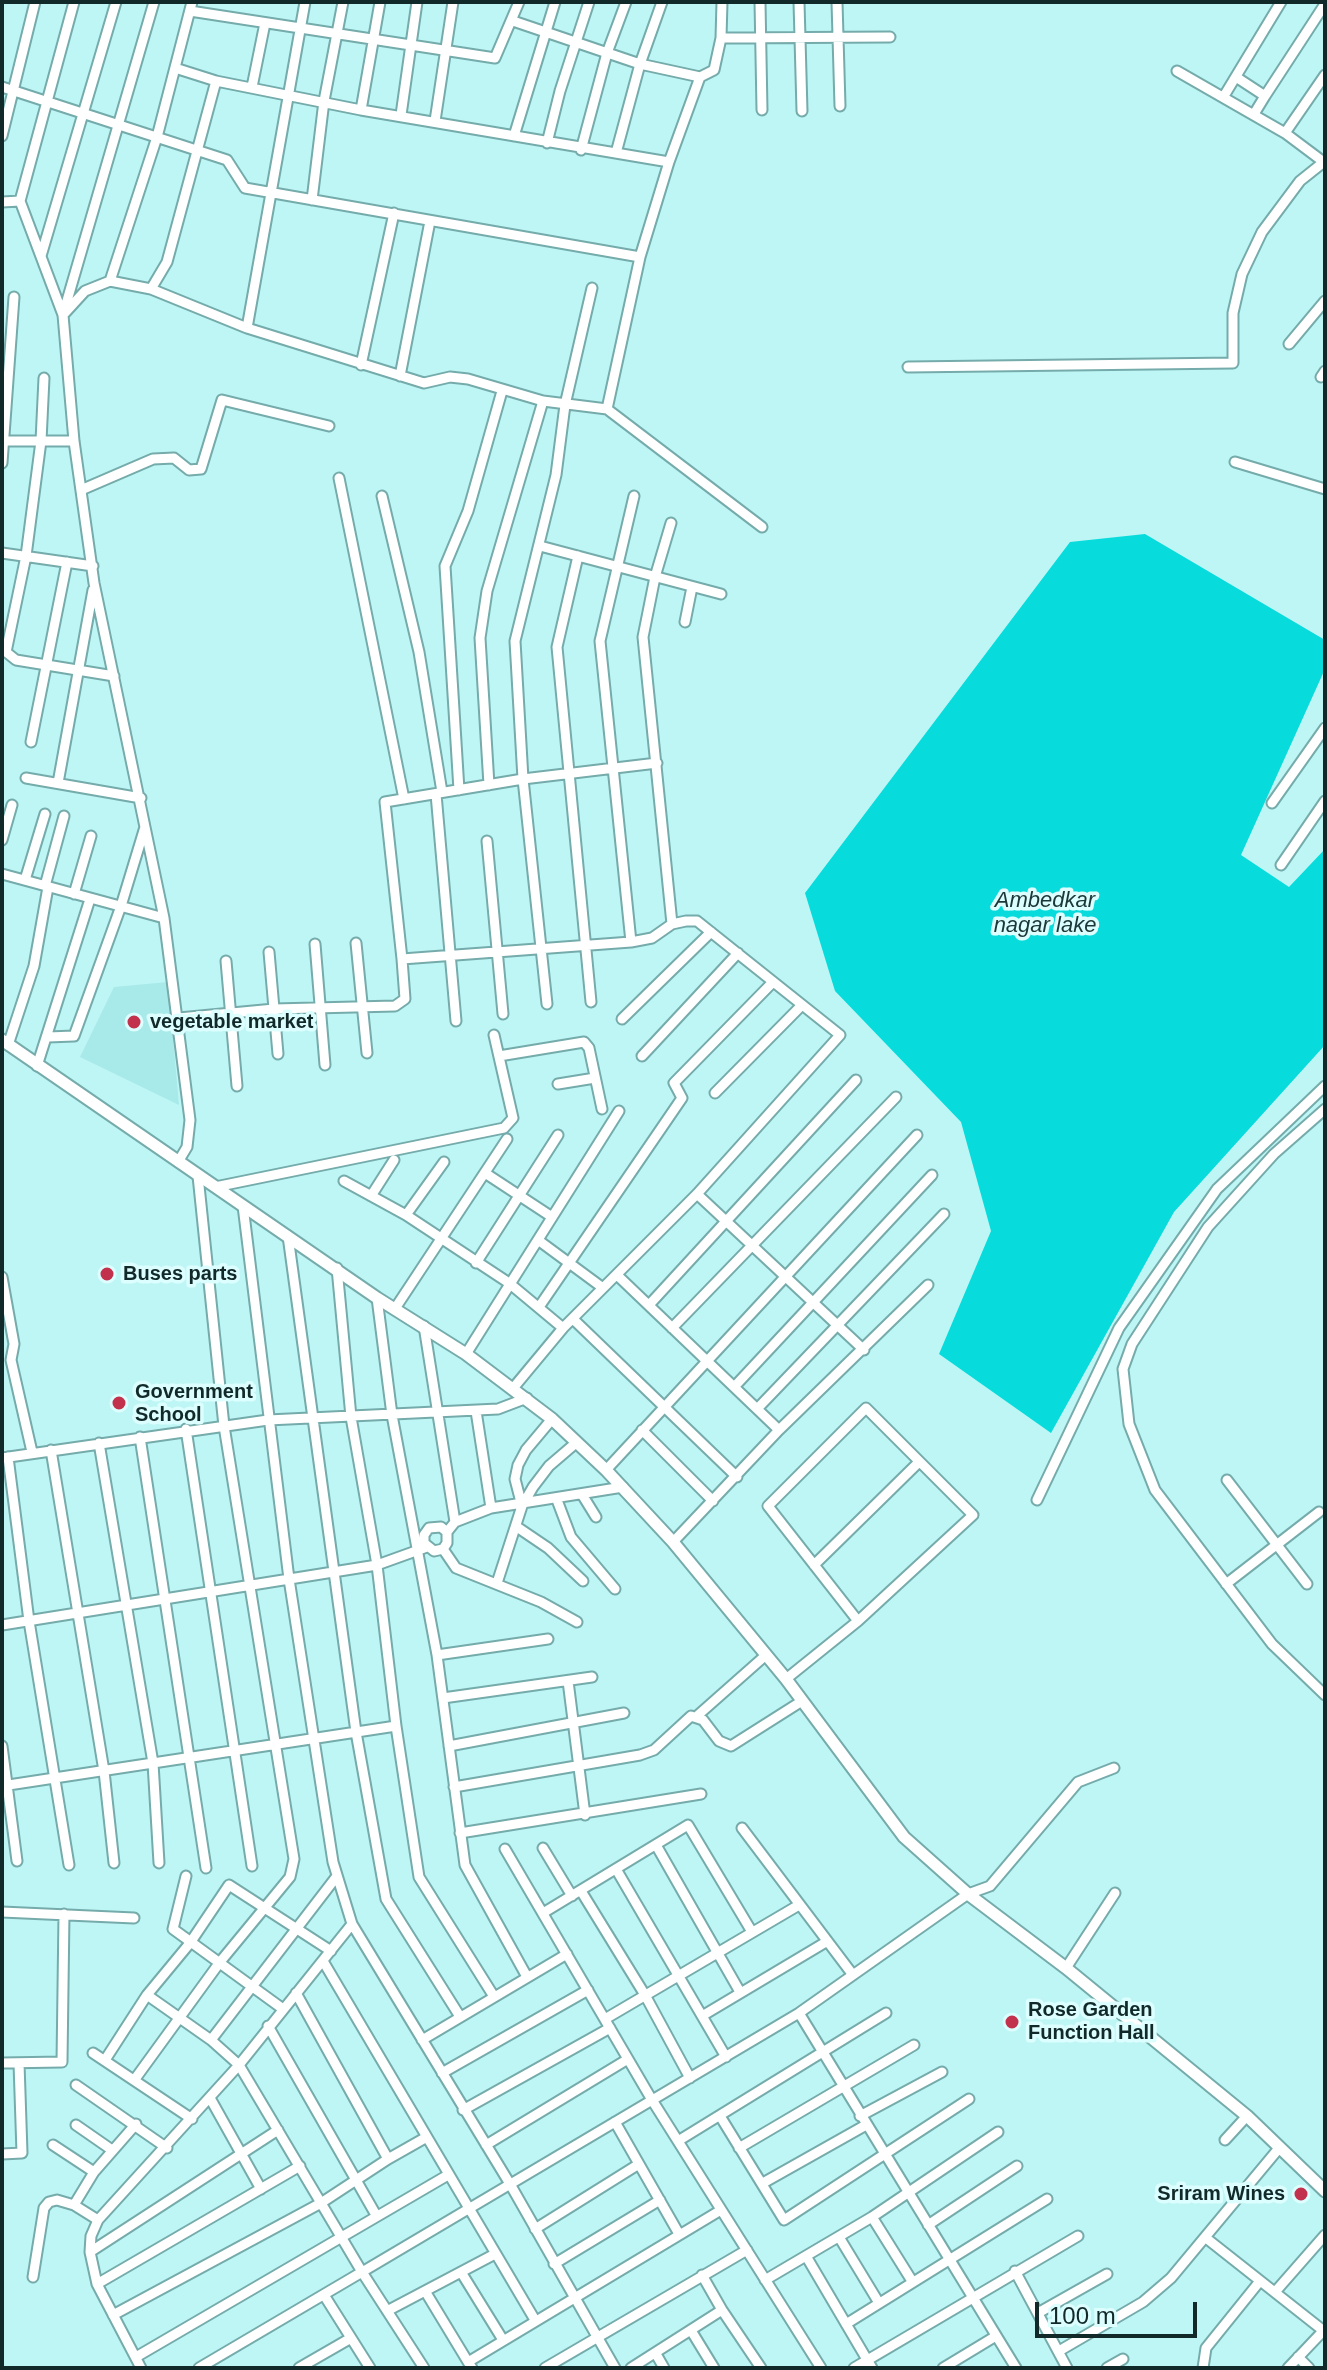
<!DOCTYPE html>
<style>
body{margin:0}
#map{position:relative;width:1327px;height:2370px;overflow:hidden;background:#bef6f5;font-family:Arial,sans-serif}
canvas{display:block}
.frame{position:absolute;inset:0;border:4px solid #122929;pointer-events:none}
.scale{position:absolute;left:1035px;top:2302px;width:162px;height:36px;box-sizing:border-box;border:4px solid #122929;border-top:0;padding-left:10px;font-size:24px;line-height:28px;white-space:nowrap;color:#122929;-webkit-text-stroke:6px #ddfefe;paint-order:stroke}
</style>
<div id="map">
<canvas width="1327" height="2370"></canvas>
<div class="frame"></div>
<div class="scale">100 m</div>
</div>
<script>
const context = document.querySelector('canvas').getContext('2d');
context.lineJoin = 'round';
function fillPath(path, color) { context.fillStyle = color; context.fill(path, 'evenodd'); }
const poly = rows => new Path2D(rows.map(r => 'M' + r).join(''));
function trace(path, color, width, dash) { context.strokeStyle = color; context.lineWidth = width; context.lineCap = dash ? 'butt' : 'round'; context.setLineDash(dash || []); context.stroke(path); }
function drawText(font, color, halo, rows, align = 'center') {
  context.font = font + ' Arial,sans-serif'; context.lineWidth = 7; context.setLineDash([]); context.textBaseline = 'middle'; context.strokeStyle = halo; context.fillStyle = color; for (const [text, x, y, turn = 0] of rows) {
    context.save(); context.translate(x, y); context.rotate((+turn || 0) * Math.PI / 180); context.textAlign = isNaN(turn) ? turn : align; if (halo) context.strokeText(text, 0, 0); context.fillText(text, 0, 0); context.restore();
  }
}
const built = poly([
 [168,982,179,1105,80,1057,114,987]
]);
const water = poly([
 [1145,534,1325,640,1325,669,1241,855,1289,887,1325,849,1325,1045,1174,1212,1051,1433,939,1354,991,1231,961,1122,835,991,805,893,1070,542]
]);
const minor = poly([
 [74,2,20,201,63,315,74,441,94,583,164,918,190,1120,187,1147,178,1162],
 [760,2,762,110],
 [799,2,802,111],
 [837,2,840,106],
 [190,11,495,58,519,2],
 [513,21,640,64,700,77],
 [721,38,890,37],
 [175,68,216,81,361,110,669,162],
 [1177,71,1285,133,1325,163],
 [1236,77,1265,96,1254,114],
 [2,87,227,160,245,188,640,257],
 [252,87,265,23],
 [1224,96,1281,2],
 [1265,96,1325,4],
 [361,110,380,2],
 [401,115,417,2],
 [435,121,453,2],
 [1285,133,1325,75],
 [2,136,35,2],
 [514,136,555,2],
 [547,143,560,91,589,2],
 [581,150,607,53,626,2],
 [616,153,640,64,662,2],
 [312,200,324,101,343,2],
 [2,202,20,201],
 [41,256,116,2],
 [110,281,157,137,192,2],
 [151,289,167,262,216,81],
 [64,311,154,2],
 [63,315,85,291,110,281,151,289,247,328,424,383,450,377,468,379,543,401,607,409,640,257,669,162,700,77,714,70,721,38,722,2],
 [247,328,305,2],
 [1289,344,1325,301],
 [361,365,394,213],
 [908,367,1233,363,1233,313,1242,274,1262,232,1300,181,1325,161],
 [400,376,430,221],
 [1321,377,1325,371],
 [44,378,41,441,26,556,6,652,16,660,114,676],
 [607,409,762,527],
 [2,441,74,441],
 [1235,462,1325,489],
 [2,463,14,297],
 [339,478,404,799],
 [81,490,153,459,174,458,189,470,201,469,222,400,329,426],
 [382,496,419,652,442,792],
 [671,523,655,577,643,637,672,924],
 [540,546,721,594],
 [2,553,93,566],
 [578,556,557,647,591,1002],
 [685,622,692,587],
 [31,742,67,562],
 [26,778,141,798],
 [58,783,93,590],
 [489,785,480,638,487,591,543,401],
 [459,790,445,566,468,511,502,391],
 [436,794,456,1021],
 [1272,803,1325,728],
 [2,840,12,805],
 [487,841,503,1014],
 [1281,865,1325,801],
 [2,874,164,918],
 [25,880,45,814],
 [45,886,64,816],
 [74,894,91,836],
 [631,942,600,641,634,496],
 [356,943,367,1053],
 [315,944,325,1065],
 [269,952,278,1054],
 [402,959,385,802,523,779,657,763],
 [226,961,237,1086],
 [547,1004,523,779,515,641,556,475,565,405,592,288],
 [179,1018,274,1009,395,1006,405,999,402,959,631,942,652,938,672,924,686,921,697,921,840,1035,697,1194,563,1328,514,1387],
 [622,1019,711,932],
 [48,1037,74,1036,121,906,145,827],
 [8,1045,34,966,48,887],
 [499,1056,584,1042,589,1048,602,1109],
 [642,1056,738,953],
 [37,1066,90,899],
 [558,1084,595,1078],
 [715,1093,801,1006],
 [1325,1109,1274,1154,1208,1227,1132,1344,1123,1369,1129,1424,1155,1490,1272,1644,1325,1695],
 [485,1173,552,1217],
 [344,1181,406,1215,509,1283,563,1328],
 [215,1187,504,1128,513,1118,494,1035],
 [697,1194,864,1350],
 [371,1196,394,1160],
 [243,1206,289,1579,333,1862,352,1924,510,2184,615,2368],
 [406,1215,444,1162],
 [288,1236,356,1732,386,1899,459,2015],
 [538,1240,603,1288],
 [476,1263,558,1135],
 [337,1268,351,1417,377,1565,396,1726,419,1877,493,1995],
 [617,1275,779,1430],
 [2,1277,14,1344,11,1360,32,1452],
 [377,1298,392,1415,437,1655,465,1865,526,1975],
 [649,1305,856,1080],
 [396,1307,507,1139],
 [539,1307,682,1098,674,1083,773,982],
 [573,1319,737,1477],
 [424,1326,455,1522],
 [672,1328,896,1097],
 [466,1354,619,1111],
 [735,1386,932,1175],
 [757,1409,944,1214],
 [476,1411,491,1508],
 [186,1429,252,1866],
 [642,1430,713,1501],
 [140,1437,206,1868],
 [99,1443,153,1763,159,1863],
 [51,1450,104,1771,114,1863],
 [8,1457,29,1621,69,1865],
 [2,1458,268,1420,498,1409,527,1398],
 [606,1470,917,1135],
 [1227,1480,1307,1584],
 [583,1496,596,1517],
 [557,1500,571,1537,615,1589],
 [1037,1500,1119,1328,1217,1189,1325,1086],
 [522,1506,515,1479,518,1465,526,1450,552,1419],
 [517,1527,548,1548,583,1581],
 [447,1532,441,1527,429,1528,424,1535,424,1543,434,1551,443,1549,447,1543,447,1532,455,1522,491,1508,623,1487],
 [673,1542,779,1430,928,1285],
 [443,1549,456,1568,541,1602,577,1622],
 [814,1565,919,1462],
 [497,1583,522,1506,533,1487,549,1466,577,1442],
 [1226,1584,1319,1512],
 [2,1625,377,1565,427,1547],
 [437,1655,548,1639],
 [786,1679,858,1621,973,1515,866,1408,768,1506,858,1621],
 [568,1681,585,1815],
 [443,1698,592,1677],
 [697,1716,766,1655],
 [2,1746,17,1861],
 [449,1746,624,1713],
 [2,1786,396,1726],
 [454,1787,640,1755,654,1750,691,1716,703,1720,719,1741,731,1746,802,1701],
 [742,1828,853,1975],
 [460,1833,701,1794],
 [656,1845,740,1992],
 [543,1848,572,1896],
 [505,1849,652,2100,821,2368],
 [616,1869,726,2057],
 [186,1876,173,1929,283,2009],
 [581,1891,645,1995,690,2078],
 [2,1912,134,1918],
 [543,1913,688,1825,752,1932],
 [323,1961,535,2320],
 [1066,1968,1115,1893],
 [147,1995,190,1943,229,1885,331,1951],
 [799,2013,1016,2368],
 [702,2016,826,1942],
 [605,2019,799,1905],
 [268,2026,376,2215],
 [211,2040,337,1876],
 [422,2040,567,1954],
 [93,2053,192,2119],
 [105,2060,147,1995,211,2040,239,2065,362,2272,799,2013,968,1894,990,1886,1078,1782,1114,1768],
 [2,2063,62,2062,64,1914],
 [442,2073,588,1990],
 [135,2079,220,1962,290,1877,294,1859,224,1426,198,1176],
 [76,2085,167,2148],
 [210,2098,261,2189],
 [463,2110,610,2028],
 [720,2116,784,2220,969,2099],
 [860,2116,942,2072],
 [615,2122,679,2234],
 [76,2125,112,2150],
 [1225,2140,1247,2116],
 [678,2141,886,2013],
 [53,2145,94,2172],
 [486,2145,628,2059],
 [739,2148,914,2045],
 [2,2154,22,2153,19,2063],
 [388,2159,425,2138],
 [763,2183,866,2125],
 [74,2205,94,2172,136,2124],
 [872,2217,912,2281],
 [928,2225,1017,2166],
 [535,2229,639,2164],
 [839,2237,879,2303],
 [1206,2238,1325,2332],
 [90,2252,278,2130],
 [806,2256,872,2368],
 [554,2264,660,2200],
 [1015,2271,1067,2368],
 [461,2272,503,2340],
 [702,2275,722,2310],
 [33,2277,44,2208,49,2202,57,2200,74,2205,98,2220],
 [765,2280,872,2217,998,2132],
 [97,2284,300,2166],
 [425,2291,468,2362],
 [1275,2292,1325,2235],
 [324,2295,370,2368],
 [387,2311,495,2254],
 [1038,2313,1107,2274],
 [113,2315,321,2203,388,2159,296,1993],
 [846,2324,1047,2199],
 [692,2332,714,2368],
 [1059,2351,1143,2302,1171,2278,1280,2147],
 [656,2354,664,2368],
 [136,2357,448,2175],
 [1298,2357,1309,2368],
 [141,2368,97,2284,90,2252,91,2236,98,2220,239,2065,352,1924],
 [199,2368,362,2272,424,2368],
 [299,2368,351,2338],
 [472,2368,468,2362,721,2210],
 [545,2368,747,2250],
 [631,2368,722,2310,761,2368],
 [854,2368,1078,2236],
 [943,2368,996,2336],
 [1107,2368,1123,2359],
 [1203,2368,1206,2348,1260,2281],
 [1288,2368,1325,2329]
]);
const tertiary = poly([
 [2,1040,377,1298,466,1354,552,1419,606,1470,673,1542,786,1679,904,1837,968,1894,1066,1968,1247,2116,1325,2191]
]);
const markers = [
 [134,1022,8,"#c2324d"],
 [107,1274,8,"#c2324d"],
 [119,1403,8,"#c2324d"],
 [1012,2022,8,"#c2324d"],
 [1301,2194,8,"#c2324d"]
];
const poiNames = [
 ["vegetable market",150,1022],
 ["Buses parts",123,1274],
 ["Government",135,1392],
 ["School",135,1415],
 ["Rose Garden",1028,2010],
 ["Function Hall",1028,2033],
 ["Sriram Wines",1285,2194,"right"]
];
const waterNames = [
 ["Ambedkar",1045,901],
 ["nagar lake",1045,926]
];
fillPath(built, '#a8e9e9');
fillPath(water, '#08dbdc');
trace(minor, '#75abab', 13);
trace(tertiary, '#75abab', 15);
trace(minor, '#fff', 9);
trace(tertiary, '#fff', 11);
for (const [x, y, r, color] of markers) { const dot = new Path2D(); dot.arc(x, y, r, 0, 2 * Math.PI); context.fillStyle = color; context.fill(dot); trace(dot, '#ddfefe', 3); }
drawText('bold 20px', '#122929', '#ddfefe', poiNames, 'left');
drawText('italic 22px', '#1c3737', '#ddfefe', waterNames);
</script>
